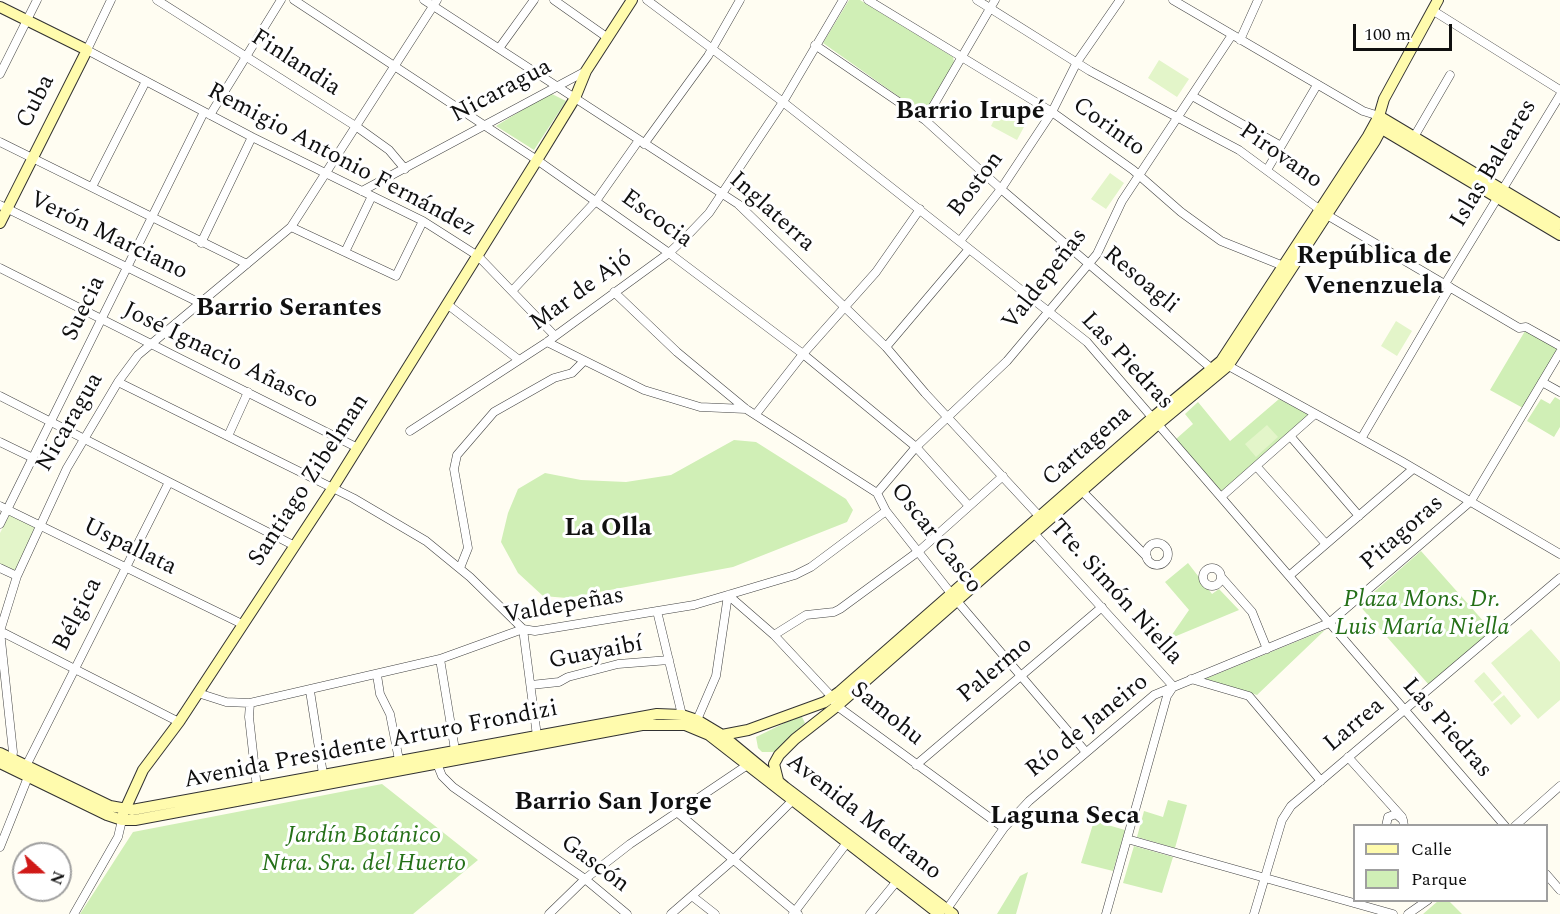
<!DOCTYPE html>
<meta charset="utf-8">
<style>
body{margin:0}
#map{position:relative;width:1560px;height:914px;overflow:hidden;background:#fffdf2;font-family:Spectral,serif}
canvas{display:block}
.legend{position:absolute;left:1353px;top:824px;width:195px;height:78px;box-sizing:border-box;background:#fff;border:2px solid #9f9f9f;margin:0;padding:8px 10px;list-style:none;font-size:18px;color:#101010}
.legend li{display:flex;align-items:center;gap:12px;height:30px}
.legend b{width:30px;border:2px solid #9f9f9f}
.north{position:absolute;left:12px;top:842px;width:60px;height:60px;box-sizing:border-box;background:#fff;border:2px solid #9f9f9f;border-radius:50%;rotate:111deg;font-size:16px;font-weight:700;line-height:24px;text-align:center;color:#101010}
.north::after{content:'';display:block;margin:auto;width:21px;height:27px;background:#d01917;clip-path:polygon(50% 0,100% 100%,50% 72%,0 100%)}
.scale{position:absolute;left:1353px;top:24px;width:99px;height:27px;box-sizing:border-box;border:3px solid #101010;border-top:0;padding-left:8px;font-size:18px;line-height:21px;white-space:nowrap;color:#101010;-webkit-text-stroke:4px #fff;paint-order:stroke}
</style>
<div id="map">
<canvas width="1560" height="914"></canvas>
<ul class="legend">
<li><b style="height:8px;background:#fffbad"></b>Calle</li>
<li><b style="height:16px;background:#d0efb6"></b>Parque</li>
</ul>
<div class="north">N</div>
<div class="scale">100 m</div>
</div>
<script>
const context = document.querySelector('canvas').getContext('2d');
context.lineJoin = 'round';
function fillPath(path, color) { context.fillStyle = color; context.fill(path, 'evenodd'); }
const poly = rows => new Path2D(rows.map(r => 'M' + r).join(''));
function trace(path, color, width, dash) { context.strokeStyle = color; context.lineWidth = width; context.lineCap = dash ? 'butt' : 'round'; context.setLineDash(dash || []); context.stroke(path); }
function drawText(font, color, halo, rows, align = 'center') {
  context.font = font + ' Spectral,serif'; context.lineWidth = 6; context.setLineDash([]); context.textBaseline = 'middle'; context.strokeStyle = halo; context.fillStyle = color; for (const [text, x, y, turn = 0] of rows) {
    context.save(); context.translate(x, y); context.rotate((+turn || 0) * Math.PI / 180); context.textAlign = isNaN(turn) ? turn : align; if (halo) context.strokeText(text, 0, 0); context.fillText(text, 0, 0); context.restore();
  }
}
const green = poly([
 [849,0,860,0,953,57,954,62,926,113,922,113,823,43],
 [550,93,566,101,534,150,496,126],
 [1525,331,1559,350,1523,408,1490,390],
 [1555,397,1560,400,1560,427,1554,437,1527,421,1541,399,1550,404],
 [1279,399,1309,415,1222,493,1176,439,1193,424,1185,414,1198,402,1230,441],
 [734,440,756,442,846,499,853,510,847,522,733,567,567,598,543,596,518,573,501,542,508,513,518,489,545,473,581,480,626,482,671,475],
 [1421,551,1493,632,1429,685,1359,605],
 [1188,563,1212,594,1219,589,1239,610,1169,639,1189,610,1165,582],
 [1325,630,1257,695,1205,679],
 [801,715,805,723,775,752,762,752,758,748,756,737],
 [382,784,478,860,413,914,80,914,133,832],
 [1168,800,1187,805,1175,848,1137,837,1144,811,1163,817],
 [1094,821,1125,830,1113,871,1081,863],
 [1134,846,1173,857,1162,893,1123,883],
 [1028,872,1016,914,997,914,1020,876],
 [1438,901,1449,901,1462,914,1423,914]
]);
const pitch = poly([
 [1159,60,1189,79,1177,97,1148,78],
 [999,110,1025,125,1017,140,991,126],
 [1110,173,1124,183,1106,209,1091,199],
 [1396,321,1412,331,1397,356,1381,346],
 [1267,425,1278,437,1256,457,1245,444],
 [10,514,36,527,16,572,0,564,0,533],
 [1531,629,1560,662,1560,700,1538,719,1491,663],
 [1484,672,1502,693,1492,702,1474,681],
 [1504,695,1521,716,1511,725,1493,704]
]);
const street = poly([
 [111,0,87,50,252,137,423,221,478,256,555,336],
 [157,0,357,127,389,150,405,169],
 [294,0,537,160,669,253,803,354,916,447,969,506],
 [424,0,738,204,886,347,925,393,1040,517],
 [554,0,608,38],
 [647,0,783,102,1087,342,1505,826],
 [868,0,1052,112,1133,170,1181,212,1221,241,1286,267],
 [977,0,1090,71,1239,150,1327,215,1519,328,1526,327,1560,346],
 [1173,0,1363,111,1379,116],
 [1432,10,1560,90],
 [1240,40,1258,0],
 [815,45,925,120,1001,189,1212,369],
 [500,47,534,0],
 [0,74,37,0],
 [1194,97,1281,146],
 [210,115,281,0],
 [925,120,995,0],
 [1414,137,1450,75],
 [0,142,247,264],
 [644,144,708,56,740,0],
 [1267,170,1317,85],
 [92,187,146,81],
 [362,191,586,71],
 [0,205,200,303],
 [291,227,396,276,423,221],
 [960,241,1001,189,1052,112,1077,62,1120,0],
 [201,243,252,137],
 [345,252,372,196],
 [0,268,358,448],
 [1445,284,1560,95],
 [512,291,596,201,639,140],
 [614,292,677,352,746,409,877,493,886,511,957,601,1085,751],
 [447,304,519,360],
 [547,342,644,390,700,407,746,409],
 [886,347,969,249],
 [1225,364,1401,461,1560,554],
 [118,382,353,498,426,541,470,577,523,629,537,736],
 [1542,382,1560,392],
 [0,396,295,546],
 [756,414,803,354,876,272,920,209],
 [410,431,547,342,669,253,687,236,709,213,783,102,843,0],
 [228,436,248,392],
 [1291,437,1359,516],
 [1361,439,1450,287],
 [0,442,33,458],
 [1257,467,1326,544],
 [1079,488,1147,557],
 [877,493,916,447,1007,361,1097,254,1122,201,1232,35],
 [1221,497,1315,414],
 [0,506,242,624],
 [0,524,204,112],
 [1031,530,1173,686],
 '1146 554a11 11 0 1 1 22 0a11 11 0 1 1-22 0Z',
 '1203 577a9 9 0 1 1 18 0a9 9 0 1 1-18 0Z',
 [0,568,17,576],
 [460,568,468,548,454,469,457,455,494,412,554,378,572,373,584,361],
 [1289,576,1413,469],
 [1222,578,1252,612,1267,649],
 [728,595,774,635,832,697,837,706,1004,828],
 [657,611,682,715],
 [0,631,179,722],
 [774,635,806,615,834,612,840,609,919,551,1003,476],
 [440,659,455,750],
 [377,675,380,694,390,714,399,760],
 [1191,679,1249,696,1321,781],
 [531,685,559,682,568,677,618,664,669,660],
 [310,691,323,774],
 [198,693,226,702,250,703,440,659,523,629,535,631,694,605,795,575,811,567,886,511],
 [250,703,249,717,257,788],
 [697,720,716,676,728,595],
 [1348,757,1402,817],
 [436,761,442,776,453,787,585,879,627,914],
 [11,764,13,752,0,631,17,576,67,468,118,382,138,355,291,227,437,0],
 [916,765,1102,607],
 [678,813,798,914],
 [1386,826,1388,817,1396,814,1403,820,1404,826],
 [1515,826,1560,786],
 [1127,839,1393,914],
 [0,847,28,777,26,766,169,482],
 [1546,874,1560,890],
 [692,896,715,914],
 [947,909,1004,828,1029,801,1154,695,1329,623,1471,501,1560,352],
 [74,914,118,837,122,820],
 [549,914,585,879,630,844,746,766],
 [671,914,733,860,792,801],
 [793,914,849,840],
 [870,914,897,881],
 [1106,914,1167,696,1173,687],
 [1254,914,1282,820,1291,806,1560,578],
 [1408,914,1428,900]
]);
const secondary = poly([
 [0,7,87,50,0,223],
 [1379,116,1560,224],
 [1377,126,1560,235],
 [722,735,748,730,825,702,839,692,1152,418,1221,361,1368,136,1379,116,1384,99,1438,0],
 [0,753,110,806,132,810,657,714,682,715,697,720,722,735,785,787,953,914],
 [0,763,107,815,122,820,135,820,642,725,685,725,709,735,939,914],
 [778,780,774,764,779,755,795,739,837,706,1157,425,1228,366,1375,141,1382,128,1379,116],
 [123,814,143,770,179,722,332,489,537,160,575,98,586,71,632,0]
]);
const streetNames = [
 ["Finlandia",295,64,33],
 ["Nicaragua",502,92,-28],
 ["Cuba",37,102,-63],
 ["Corinto",1108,128,36],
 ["Pirovano",1280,157,35],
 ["Remigio Antonio Fernández",341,161,28],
 ["Islas Baleares",1495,164,-59],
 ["Boston",977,185,-53],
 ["Inglaterra",771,213,42],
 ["Escocia",656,220,36],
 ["Verón Marciano",108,237,26],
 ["Valdepeñas",1046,280,-52],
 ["Resoagli",1140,281,40],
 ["Mar de Ajó",582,292,-36],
 ["Suecia",85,309,-64],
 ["José Ignacio Añasco",220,357,26],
 ["Las Piedras",1126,362,47],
 ["Nicaragua",71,423,-60],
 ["Cartagena",1088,447,-41],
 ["Santiago Zibelman",310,481,-57],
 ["Pitagoras",1403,534,-41],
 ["Oscar Casco",935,539,52],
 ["Uspallata",129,548,26],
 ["Tte. Simón Niella",1115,593,48],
 ["Valdepeñas",564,607,-10],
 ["Bélgica",79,615,-63],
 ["Guayaibí",596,654,-11],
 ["Palermo",996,671,-40],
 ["Samohu",886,715,39],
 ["Larrea",1355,726,-40],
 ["Río de Janeiro",1088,727,-39],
 ["Las Piedras",1446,729,49],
 ["Avenida Presidente Arturo Frondizi",371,746,-11],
 ["Avenida Medrano",863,818,38],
 ["Gascón",594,865,37]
];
const parkNames = [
 ["Plaza Mons. Dr.",1422,601],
 ["Luis María Niella",1422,629],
 ["Jardín Botánico",364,837],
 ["Ntra. Sra. del Huerto",364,865]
];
const neighbourhoodNames = [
 ["Barrio Irupé",970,113],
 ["República de",1374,258],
 ["Venenzuela",1374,288],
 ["Barrio Serantes",289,310],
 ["La Olla",608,530],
 ["Barrio San Jorge",613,804],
 ["Laguna Seca",1065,818]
];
fillPath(green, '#d0efb6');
fillPath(pitch, '#e3f5c9');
trace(street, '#434343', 9);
trace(secondary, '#323232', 12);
trace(street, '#fff', 8);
trace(secondary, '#fffbad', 10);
drawText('24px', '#101010', '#fff', streetNames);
drawText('italic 24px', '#257018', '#fff', parkNames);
drawText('bold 26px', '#101010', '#fff', neighbourhoodNames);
</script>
